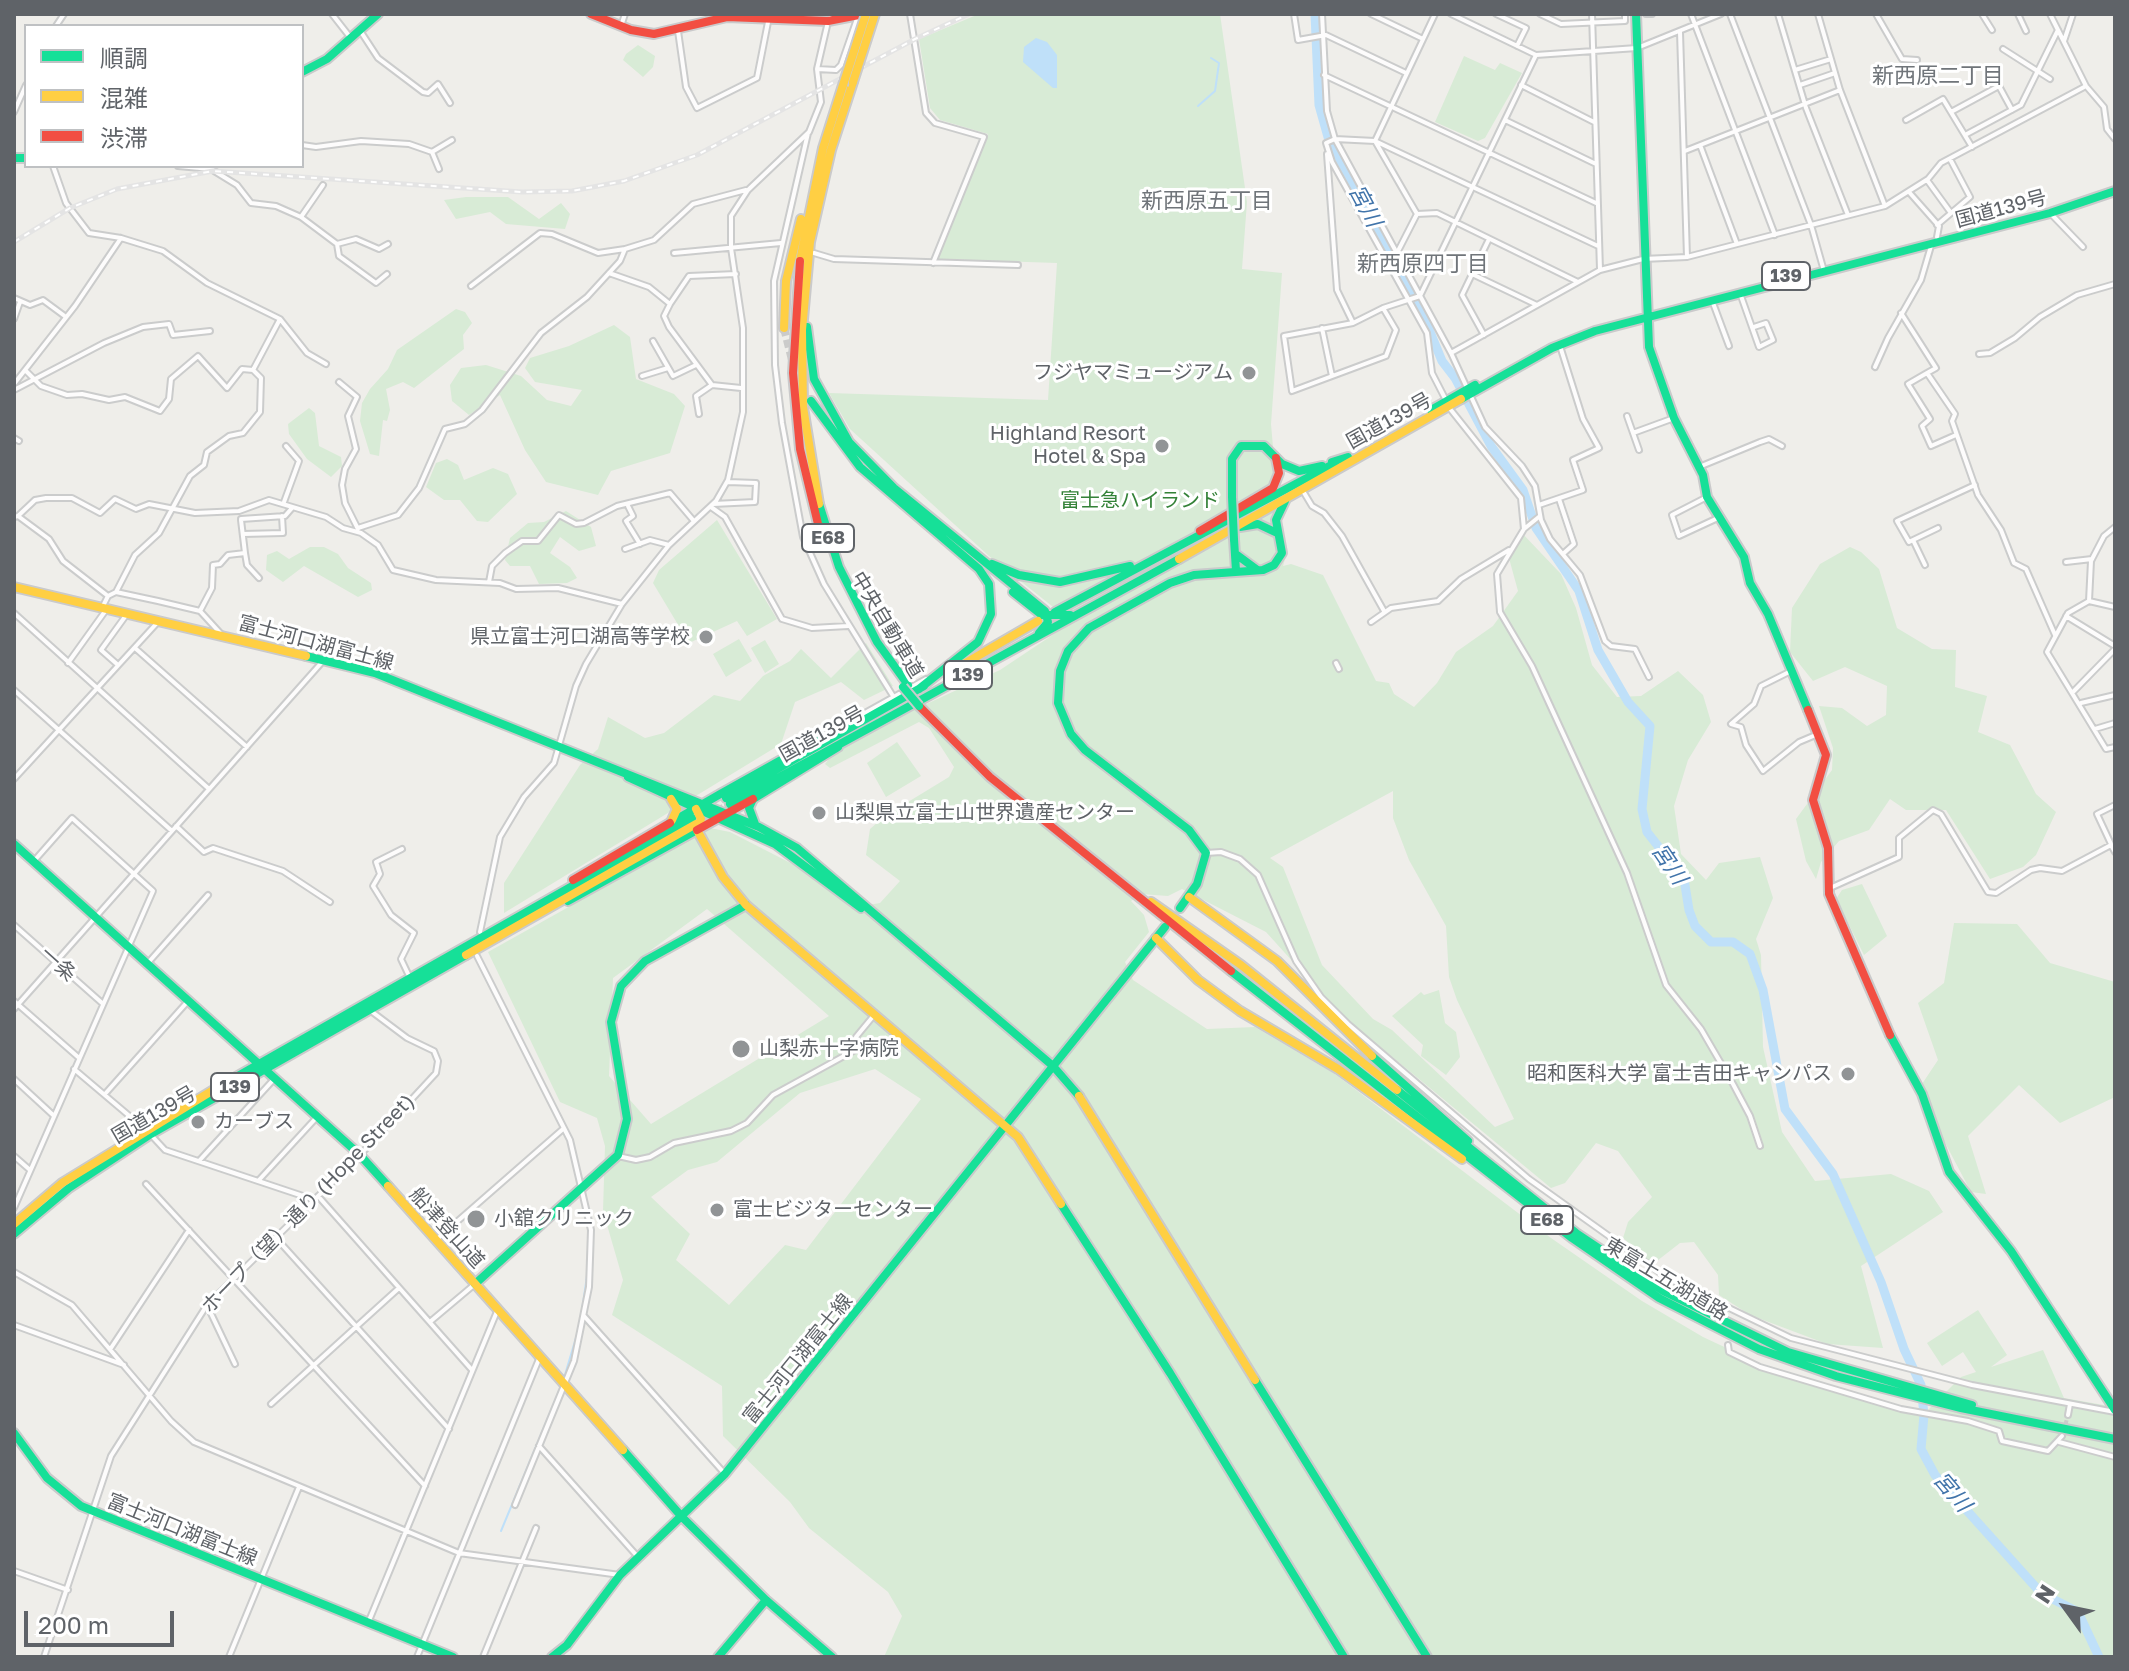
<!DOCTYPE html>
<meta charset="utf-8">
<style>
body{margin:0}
#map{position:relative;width:2129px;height:1671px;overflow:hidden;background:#efeeea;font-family:"Golos Text","Noto Sans JP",sans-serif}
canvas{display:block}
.frame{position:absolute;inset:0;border:16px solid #5f6368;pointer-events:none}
.legend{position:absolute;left:24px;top:24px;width:280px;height:144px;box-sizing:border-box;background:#fff;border:2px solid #bfc1c3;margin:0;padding:10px 14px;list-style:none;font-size:24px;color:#5f6368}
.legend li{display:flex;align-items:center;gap:16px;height:40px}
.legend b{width:40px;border:2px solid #bfc1c3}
.north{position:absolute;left:2025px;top:1567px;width:80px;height:80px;-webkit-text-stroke:6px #fff;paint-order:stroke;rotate:303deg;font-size:22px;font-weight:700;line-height:32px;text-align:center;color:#5f6368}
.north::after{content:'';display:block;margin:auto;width:28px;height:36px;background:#5f6368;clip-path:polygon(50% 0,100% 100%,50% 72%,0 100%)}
.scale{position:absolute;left:24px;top:1611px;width:150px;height:36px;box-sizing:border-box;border:4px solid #5f6368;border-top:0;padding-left:10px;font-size:24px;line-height:28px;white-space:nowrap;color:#5f6368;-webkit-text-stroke:6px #fff;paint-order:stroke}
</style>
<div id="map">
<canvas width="2129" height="1671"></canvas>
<div class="frame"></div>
<ul class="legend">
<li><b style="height:10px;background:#16e098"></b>順調</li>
<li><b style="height:10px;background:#ffcf43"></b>混雑</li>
<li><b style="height:10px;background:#f24e42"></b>渋滞</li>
</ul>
<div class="north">N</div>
<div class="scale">200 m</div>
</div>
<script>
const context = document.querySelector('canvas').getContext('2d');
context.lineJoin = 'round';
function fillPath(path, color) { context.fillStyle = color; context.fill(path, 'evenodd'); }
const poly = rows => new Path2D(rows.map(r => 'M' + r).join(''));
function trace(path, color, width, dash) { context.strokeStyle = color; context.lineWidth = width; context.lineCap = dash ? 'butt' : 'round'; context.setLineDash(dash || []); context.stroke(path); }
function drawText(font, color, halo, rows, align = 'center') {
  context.font = font + ' "Golos Text","Noto Sans JP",sans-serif'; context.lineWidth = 6; context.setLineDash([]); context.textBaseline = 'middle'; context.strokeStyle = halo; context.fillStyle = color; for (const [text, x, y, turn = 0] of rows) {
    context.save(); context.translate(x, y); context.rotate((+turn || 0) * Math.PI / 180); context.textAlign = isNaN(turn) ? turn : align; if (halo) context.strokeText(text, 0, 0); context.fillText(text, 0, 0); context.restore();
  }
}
const green = poly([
 [979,14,1220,14,1247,202,1242,269,1282,273,1271,424,1280,528,1287,552,1283,566,1291,564,1323,575,1376,681,1389,683,1394,694,1414,707,1437,683,1456,652,1493,626,1518,591,1507,551,1520,531,1561,574,1576,608,1592,665,1617,697,1641,696,1678,671,1703,695,1711,722,1688,760,1674,806,1681,854,1706,880,1719,863,1760,857,1773,898,1756,939,1761,955,1763,1047,1782,1132,1815,1181,1891,1174,1929,1191,1943,1212,1861,1266,1883,1348,1827,1344,1750,1315,1719,1295,1718,1275,1694,1242,1680,1243,1653,1264,1623,1238,1628,1222,1652,1197,1618,1151,1596,1143,1565,1183,1551,1188,1339,1013,1266,932,1182,889,1168,896,1141,894,1131,901,1144,915,1149,932,1125,962,1133,980,1207,1029,1255,1027,1335,1074,1551,1238,1642,1301,1703,1337,1797,1381,1891,1408,1927,1411,1961,1377,1976,1372,1963,1352,1942,1366,1927,1343,1978,1310,2007,1355,1991,1367,2043,1350,2064,1398,2115,1407,2115,1657,884,1657,902,1616,888,1592,809,1528,790,1502,723,1436,722,1386,612,1315,623,1280,603,1211,605,1146,597,1118,560,1102,488,952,710,828,730,832,814,875,851,908,880,903,900,881,866,855,870,829,885,816,949,777,954,767,929,728,919,722,830,768,825,764,833,754,907,713,1000,670,1072,622,989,556,850,429,829,393,1048,400,1057,263,938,259,988,134,940,120,930,108,919,39],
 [1393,791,1393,818,1409,860,1446,926,1449,977,1457,1000,1514,1119,1495,1127,1392,1030,1373,1019,1322,965,1283,867,1270,858],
 [707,909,829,1016,651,1124,609,1076,613,978],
 [875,1069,921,1099,806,1250,785,1245,729,1305,676,1260,690,1234,651,1197,688,1170,717,1162,800,1093],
 [638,45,655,56,653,67,643,77,623,60,626,54],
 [1464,56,1495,70,1500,63,1522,73,1485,138,1478,141,1435,122],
 [466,197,508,197,539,219,561,203,570,214,565,229,506,224,490,212,456,219,444,200],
 [456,309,465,312,472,323,463,335,464,349,414,388,403,382,386,389,390,410,387,421,383,420,379,456,370,454,360,421,362,403,370,389,388,369,397,350],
 [614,325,630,337,636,379,674,394,685,406,670,453,611,471,598,495,546,482,525,450,500,395,469,415,452,401,450,385,461,368,486,365,521,376,547,400,571,406,582,390,535,382,525,368,530,358,569,346],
 [309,408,315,413,319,446,341,457,342,466,331,477,307,459,289,434,288,424],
 [447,459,458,465,464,480,493,468,508,474,517,494,488,522,477,521,460,500,444,500,426,487,436,463],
 [566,511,591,527,596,546,579,551,560,537,550,553,570,567,577,578,567,583,539,584,530,566,510,566,505,560,510,538,528,523,544,522],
 [717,520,777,619,747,636,737,621,689,643,653,583,659,570],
 [310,547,324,547,338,554,348,568,371,583,372,590,358,597,304,566,283,582,266,570,267,555,277,551,289,559],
 [1850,547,1861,552,1879,569,1897,628,1932,649,1956,650,1955,687,1987,696,1978,732,2010,745,2036,794,2056,812,2036,855,2023,867,1990,879,1946,810,1906,810,1890,799,1869,830,1839,841,1821,862,1816,879,1806,861,1796,819,1832,770,1833,748,1819,706,1842,708,1867,726,1886,715,1887,686,1845,667,1813,681,1790,652,1792,608,1820,564],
 [739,639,752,661,726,677,713,654],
 [765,640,779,664,765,673,751,648],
 [866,643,893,686,864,700,841,682,795,702,781,744,504,913,504,883,580,765,598,749,608,717,645,738,664,733,714,695,740,701,763,676,790,661,801,649,831,678],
 [897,742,921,776,886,797,867,763],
 [1862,884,1887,936,1864,955,1836,899,1842,890],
 [1954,923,2017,924,2050,963,2115,982,2115,1097,2060,1123,2019,1085,1968,1136,1986,1194,1971,1192,1942,1137,1922,1084,1938,1060,1918,1003,1944,983],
 [1439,990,1445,1023,1456,1032,1460,1057,1446,1075,1421,1056,1423,1045,1392,1016,1421,992,1424,995]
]);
const water = poly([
 [1036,38,1047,42,1057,55,1057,88,1053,88,1023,62,1024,47]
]);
const stream = poly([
 [1198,106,1215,91,1219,63,1211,58],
 [581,1317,587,1276],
 [564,1378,578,1331],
 [501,1531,562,1384]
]);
const river = poly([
 [1315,14,1319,105,1328,137,1421,310,1442,361,1455,378,1491,446,1523,490,1536,528,1579,591,1598,650,1628,702,1650,726,1642,809,1647,832,1684,879,1689,910,1695,926,1711,942,1733,942,1750,954,1763,990,1785,1109,1833,1174,1881,1282,1904,1349,1921,1385,1924,1415,1921,1449,1935,1475,2041,1593,2078,1612,2099,1657]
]);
const streetTunnel = poly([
 [2064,1430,2068,1415]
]);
const highwayTunnel = poly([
 [784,328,792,360],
 [696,824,730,804]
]);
const street = poly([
 [332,14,350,37],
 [910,14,926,113,935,123,984,137,933,263],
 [1294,14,1298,40,1326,35,1406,73],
 [1322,14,1327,111,1335,139,1451,353,1485,427,1522,466,1535,486,1541,520,1550,539,1580,575,1605,641,1611,646,1635,649,1649,677],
 [1371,14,1423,39],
 [1451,14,1536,55,1637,48,1721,14],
 [1496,14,1526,28,1517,46],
 [1540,14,1561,24,1625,21,1625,14],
 [1592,14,1600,270],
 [1646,14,1652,14],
 [1691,14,1775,235],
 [1730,14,1811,225,1824,271],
 [1778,14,1806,108,1848,215],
 [1818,14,1840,90,1885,206],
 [1876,14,1902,59,1917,60],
 [1982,14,1992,30],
 [2018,14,2026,31],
 [2050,14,2086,86,2104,107,2107,129,2115,139],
 [830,15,831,14],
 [56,26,64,14],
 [621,26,625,14],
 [678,31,686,87,697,108,757,78,769,17],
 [361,32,378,58,423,92,428,93,438,84,450,103],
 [1680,32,1687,257],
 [2064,41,2073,14],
 [2003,49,2050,79],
 [817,69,827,26],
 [1795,70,1831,59],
 [1324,75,1596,203],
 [1993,75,2012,110],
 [1521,85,1594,122],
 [1800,85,1835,73],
 [14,112,26,85],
 [1951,112,1999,86],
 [1505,120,1596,164],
 [1906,120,1943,99,1972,147],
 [808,133,774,281,775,365,782,423,803,537,824,584,893,696],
 [1965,135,2021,105,2058,30],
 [302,145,316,147,361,141,409,144,432,152,439,169],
 [1700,145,1737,244],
 [1685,151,1840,90],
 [432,152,452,140],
 [1327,154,1337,290,1353,323],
 [53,166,66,203,89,233,121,238,163,251,207,283,280,319,307,353,326,364],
 [178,166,211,169,237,185,251,203,276,206,301,217,337,244,339,256,376,283,387,274],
 [1927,180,1951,213],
 [1909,192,1939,226,1937,237],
 [1417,214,1437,213,1578,282],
 [2052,215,2083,247],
 [301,217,323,185],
 [1937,225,1970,197,1950,159],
 [337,244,356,239,379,249,388,244],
 [1598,246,1375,141,1335,139,1326,143,1332,162,1427,333,1432,373,1451,410,1521,498,1524,529,1497,574,1500,612,1532,666,1627,873,1666,985,1701,1029,1733,1084,1750,1116,1760,1146],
 [674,253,781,243],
 [814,253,834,259,1018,265],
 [1397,253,1417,214,1375,141,1435,14],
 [609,273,649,287,670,304,689,276,736,274],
 [1472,274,1537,305],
 [471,286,540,233,552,234,598,253,625,249],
 [1741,296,1759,347,1773,340,1766,323,1754,327],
 [14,298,30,305,43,300,66,317],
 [1713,303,1729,346],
 [670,304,664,316,669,327,712,385],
 [1383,308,1396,330,1386,356,1292,391,1284,336,1353,323,1383,308,1420,296,1536,55],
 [1901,313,1936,368,1927,373,1955,414,1952,421,1978,495,2001,530,2014,563,2026,569,2055,635],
 [14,319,20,302],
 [1322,328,1332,376],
 [1484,335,1462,295,1489,239],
 [653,341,673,376,696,365],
 [1451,353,1600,270,1643,259,1687,257,1885,206,1928,179,1941,163,2086,86],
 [1979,354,1990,353,2015,338,2040,317,2077,295,2115,284],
 [1875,367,1888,338,1921,280,1931,246],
 [25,370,41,386,67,395,82,394,109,400,125,397,160,411,169,399,171,379,198,356,227,388,242,369,253,370,261,378,260,412,243,433,229,436,207,452,204,465,190,476,159,533,135,555,116,592],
 [253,370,280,319],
 [1927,373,1908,384,1930,419,1922,426,1931,446,1956,435],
 [642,376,668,368],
 [339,382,357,397,348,416,356,449,345,469,342,485,345,503,358,529],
 [14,384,75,306,121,238],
 [14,390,104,343,143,327,169,324,173,335,210,331],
 [699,414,696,396,712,385,741,388],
 [1627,416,1639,450],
 [1633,433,1674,418],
 [14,438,19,441],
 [1699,467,1760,442,1769,439,1782,446],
 [1303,491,1312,506,1324,513,1342,536,1384,611],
 [1707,497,1672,515,1679,536,1720,517],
 [1559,499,1574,544,1564,553],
 [284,502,299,461,286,446],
 [713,504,755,502,756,483,728,482],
 [1539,505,1583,490,1573,460,1599,448,1583,419,1560,346],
 [628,506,633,516,626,521,640,544],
 [711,507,725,517,782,619,812,628,848,626],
 [18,516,35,500,46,498,72,498,100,513,115,499,136,509,149,504,195,513,239,511,269,500,326,517,343,528,361,533,378,545,393,570,436,580,500,583,516,589,558,588,622,604],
 [14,517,18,516,49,539,63,561,108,596],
 [241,519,285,516,292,508],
 [241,520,245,553],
 [2115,527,2104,536,2091,561,2089,601,2068,613,2047,652,2106,749,2115,747],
 [358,528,398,515,419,488,445,429,465,424,482,410,541,333,587,297,620,261,625,249,654,240,693,204,746,190],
 [1524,529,1540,516],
 [243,534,283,533,282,516],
 [1913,540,1938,528],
 [625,549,650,540,669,545],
 [2066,562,2092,559],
 [1925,565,1913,540,1909,542,1897,521,1975,485],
 [489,582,492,566,505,553,522,541,538,541,559,515,576,524,584,523,617,506,670,493,693,520],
 [2089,601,2115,607],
 [102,608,108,596,116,592,158,601,200,611,222,635],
 [200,611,212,588,213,565,220,564,228,555,245,553,247,565,259,578],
 [14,613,208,788],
 [2066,616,2115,646],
 [1371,622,1391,608,1438,601,1461,579,1509,550],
 [135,648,247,747],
 [68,663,106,610],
 [1336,663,1339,669],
 [118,665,101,650,127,614],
 [1791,671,1761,686,1754,704,1731,724,1741,727,1746,745,1763,771,1799,742,1818,734],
 [14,690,172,831],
 [2074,691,2115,649],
 [2081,703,2115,695],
 [2095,729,2115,723],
 [820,738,926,679],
 [14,779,157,623],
 [176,826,204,852,213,848,283,871,330,902],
 [2111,844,2097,814,2115,805],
 [402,849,376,862,380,874,373,886,391,915,414,933,401,959,410,978],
 [1206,853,1221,852,1240,859,1258,875,1296,961,1321,997,1348,1024,1529,1179,1669,1279,1791,1338,1972,1385,2115,1412],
 [1830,888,1899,857,1899,838,1933,810,1941,814,1988,892,1996,893,2031,870,2040,868,2062,871,2111,845,2115,852],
 [14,925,102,1003],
 [480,932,500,837,524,797,554,763,576,686,586,664,622,604,669,545,716,501,728,480,743,412,743,328,731,248,731,216,748,190,809,132,821,102,817,69,836,70,841,65,858,16],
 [477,956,570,1140,591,1230,589,1287,574,1361,515,1505],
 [147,964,208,895],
 [14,1001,78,1057],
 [14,1009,323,661],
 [74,1069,146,1130],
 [14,1079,53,1115],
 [105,1094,189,1000],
 [152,1136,165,1150,315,1200],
 [14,1156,30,1170],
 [618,1156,636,1160,650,1157,674,1143,731,1131,747,1123,773,1095,855,1050,859,1045,856,1037,875,1014],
 [199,1161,275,1078],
 [259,1180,317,1117],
 [146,1184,425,1486],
 [318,1196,472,1370],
 [14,1208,153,891,72,818,34,861],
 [276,1238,449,1429],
 [436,1240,563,1129],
 [14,1272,72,1305,171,1421,194,1442,459,1553,620,1575],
 [207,1305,235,1364],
 [584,1316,725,1474],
 [431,1321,475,1284],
 [14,1325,124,1365],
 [1728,1345,1729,1352,1760,1367,1901,1409,1968,1421,1999,1431,2002,1441,2048,1451,2062,1436],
 [111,1348,189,1230],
 [271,1404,399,1288],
 [2068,1415,2070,1404],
 [2059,1442,2115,1457],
 [539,1446,638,1557],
 [14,1571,68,1590],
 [368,1623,498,1309],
 [44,1657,111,1456,207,1305,360,1155,436,1073,438,1061,434,1051,407,1038,371,1011],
 [229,1657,299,1487],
 [417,1657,539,1359],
 [483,1657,536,1528]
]);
const fast = poly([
 [1636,14,1649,347,1674,418,1703,475,1707,497,1744,557,1750,583,1768,614,1808,710],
 [302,72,327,59,378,14],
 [14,158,26,158],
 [807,327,814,379,849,442,894,488,1045,611,1048,622,1039,633],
 [1461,399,1552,348,1595,331,2050,213,2115,191],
 [811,401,860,467,979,569,989,584,991,614,978,642,919,689],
 [1431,410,1475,385],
 [1332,462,1348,457],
 [1232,497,1232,459,1241,446,1264,446,1282,464,1299,471,1322,466],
 [819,504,839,567,877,642,908,685],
 [1240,527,1258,524,1277,533],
 [1234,539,1236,571],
 [1237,555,1256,569],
 [992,564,1019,575,1060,582,1130,566],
 [1013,592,1042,615,1070,615],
 [1055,612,1335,463],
 [306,656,375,673,759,827,797,848,1053,1066,1079,1096],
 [628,777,775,844,861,908],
 [722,793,815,741],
 [726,798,924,686],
 [753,799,749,808,755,824],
 [753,799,838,747],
 [730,804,1179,559],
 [670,823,722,793],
 [14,844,360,1155,388,1186],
 [568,901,697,830],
 [1180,908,1197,884,1206,853,1189,830,1085,750,1071,734,1058,703,1060,671,1068,651,1089,628,1170,583,1194,575,1263,570,1274,565,1282,553,1276,520,1285,501],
 [1231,971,1572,1238,1659,1298,1759,1349,1836,1376,1961,1408,2115,1439],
 [1890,1035,1922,1094,1949,1172,2011,1251,2115,1410],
 [1372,1056,1468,1141],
 [215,1089,692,818],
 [1397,1090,1576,1233,1663,1291,1788,1352,1972,1405],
 [1061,1204,1170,1373,1344,1657],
 [14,1234,69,1188,151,1134,466,955],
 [475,1284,618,1155,627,1119,611,1022,621,986,645,961,746,905],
 [1255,1380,1427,1657],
 [14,1433,47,1478,81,1506,453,1657],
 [623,1450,682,1517,766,1600,832,1657],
 [552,1657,567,1645,620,1575,725,1474,1165,927],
 [718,1657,766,1600]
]);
const slow = poly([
 [800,261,823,148,843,85],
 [784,328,786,281,801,219],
 [819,504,803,407,802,330,810,242,831,150,853,82],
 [1179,559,1461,399],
 [14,587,306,656],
 [957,668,1038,621],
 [671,799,677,809,672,820],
 [696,809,701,819,697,830,723,877,746,905,1018,1137,1061,1204],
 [1189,897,1277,961,1372,1056],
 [1151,902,1241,965,1397,1090],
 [1156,938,1198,980,1240,1011,1338,1069,1462,1159],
 [466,955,696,824],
 [1079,1096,1255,1380],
 [388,1186,623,1450],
 [14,1224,62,1183,215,1089]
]);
const jam = poly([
 [591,14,631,30,654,34,727,17,828,21,864,14],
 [800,261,793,373,800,449,818,524],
 [1200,531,1273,488,1279,473,1276,458],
 [919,706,990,777,1231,971],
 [1808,710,1826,755,1813,800,1828,848,1829,894,1890,1035],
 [697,830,753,799],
 [573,880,670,823]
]);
const rail = poly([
 [14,242,70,208,117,189,213,171,522,192,572,191,624,181,697,155,915,39,969,14]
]);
const fastBridge = poly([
 [1232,497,1234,539],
 [903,687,919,706]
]);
const slowBridge = poly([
 [853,82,875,14],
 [843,85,866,14]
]);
const markers = [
 [1249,373,8,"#919496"],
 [1162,446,8,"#919496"],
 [706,637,8,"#919496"],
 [819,813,8,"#919496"],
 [741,1049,10,"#919496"],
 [1848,1074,8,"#919496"],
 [198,1122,8,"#919496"],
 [717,1210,8,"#919496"],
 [476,1219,10,"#919496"]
];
const shields = [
 [1786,276,48],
 [828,538,52],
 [968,675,48],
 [235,1087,48],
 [1547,1220,52]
];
const shieldNames = [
 ["139",1786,276],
 ["E68",828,538],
 ["139",968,675],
 ["139",235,1087],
 ["E68",1547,1220]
];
const streetNames = [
 ["国道139号",2001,209,-15],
 ["国道139号",1389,421,-29],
 ["中央自動車道",887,625,59],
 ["富士河口湖富士線",316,643,15],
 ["国道139号",822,734,-29],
 ["一条",58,964,42],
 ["国道139号",154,1115,-30],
 ["ホープ（望）通り (Hope Street)",308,1204,-46],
 ["船津登山道",447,1228,48],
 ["東富士五湖道路",1666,1279,31],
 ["富士河口湖富士線",798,1359,-51],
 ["富士河口湖富士線",182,1530,22]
];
const poiNames = [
 ["フジヤマミュージアム",1233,373,"right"],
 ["Highland Resort",1146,434,"right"],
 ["Hotel & Spa",1146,457,"right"],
 ["県立富士河口湖高等学校",690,637,"right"],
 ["山梨県立富士山世界遺産センター",835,813],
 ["山梨赤十字病院",759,1049],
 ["昭和医科大学 富士吉田キャンパス",1832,1074,"right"],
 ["カーブス",214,1122],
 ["富士ビジターセンター",733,1210],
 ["小舘クリニック",494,1219]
];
const parkNames = [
 ["富士急ハイランド",1140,501]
];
const neighbourhoodNames = [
 ["新西原二丁目",1938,76],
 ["新西原五丁目",1207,201],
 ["新西原四丁目",1423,264]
];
const waterNames = [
 ["宮川",1365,206,62],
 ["宮川",1669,864,56],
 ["宮川",1952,1492,50]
];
fillPath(green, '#d8ebd6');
fillPath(water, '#bfe0f9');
trace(stream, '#bfe0f9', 2);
trace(river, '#bfe0f9', 9);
trace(streetTunnel, '#cbcbca', 4, [4, 2]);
trace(highwayTunnel, '#cbcbca', 8, [8, 4]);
trace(street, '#cbcccc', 8);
trace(fast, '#cacacb', 12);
trace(slow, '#cacacb', 12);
trace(jam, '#cacacb', 12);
trace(street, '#fdfcfc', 4);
trace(fast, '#16e098', 8);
trace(slow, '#ffcf43', 8);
trace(jam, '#f24e42', 8);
trace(rail, '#e4e4e4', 5);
trace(rail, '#fff', 2, [6]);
trace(fastBridge, '#cacacb', 12, []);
trace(slowBridge, '#cacacb', 12, []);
trace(fastBridge, '#16e098', 8);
trace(slowBridge, '#ffcf43', 8);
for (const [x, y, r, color] of markers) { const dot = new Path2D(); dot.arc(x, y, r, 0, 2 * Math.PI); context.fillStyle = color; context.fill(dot); trace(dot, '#fff', 3); }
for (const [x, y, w] of shields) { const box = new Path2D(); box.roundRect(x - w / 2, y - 14, w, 28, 6); context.fillStyle = '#fff'; context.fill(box); trace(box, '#5f6368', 2); }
drawText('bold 18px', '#5f6368', null, shieldNames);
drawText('20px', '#5f6368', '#fff', streetNames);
drawText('20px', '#5f6368', '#fff', poiNames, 'left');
drawText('20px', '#348238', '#fff', parkNames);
drawText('22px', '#70757a', '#fff', neighbourhoodNames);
drawText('italic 22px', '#4174aa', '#fff', waterNames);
</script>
